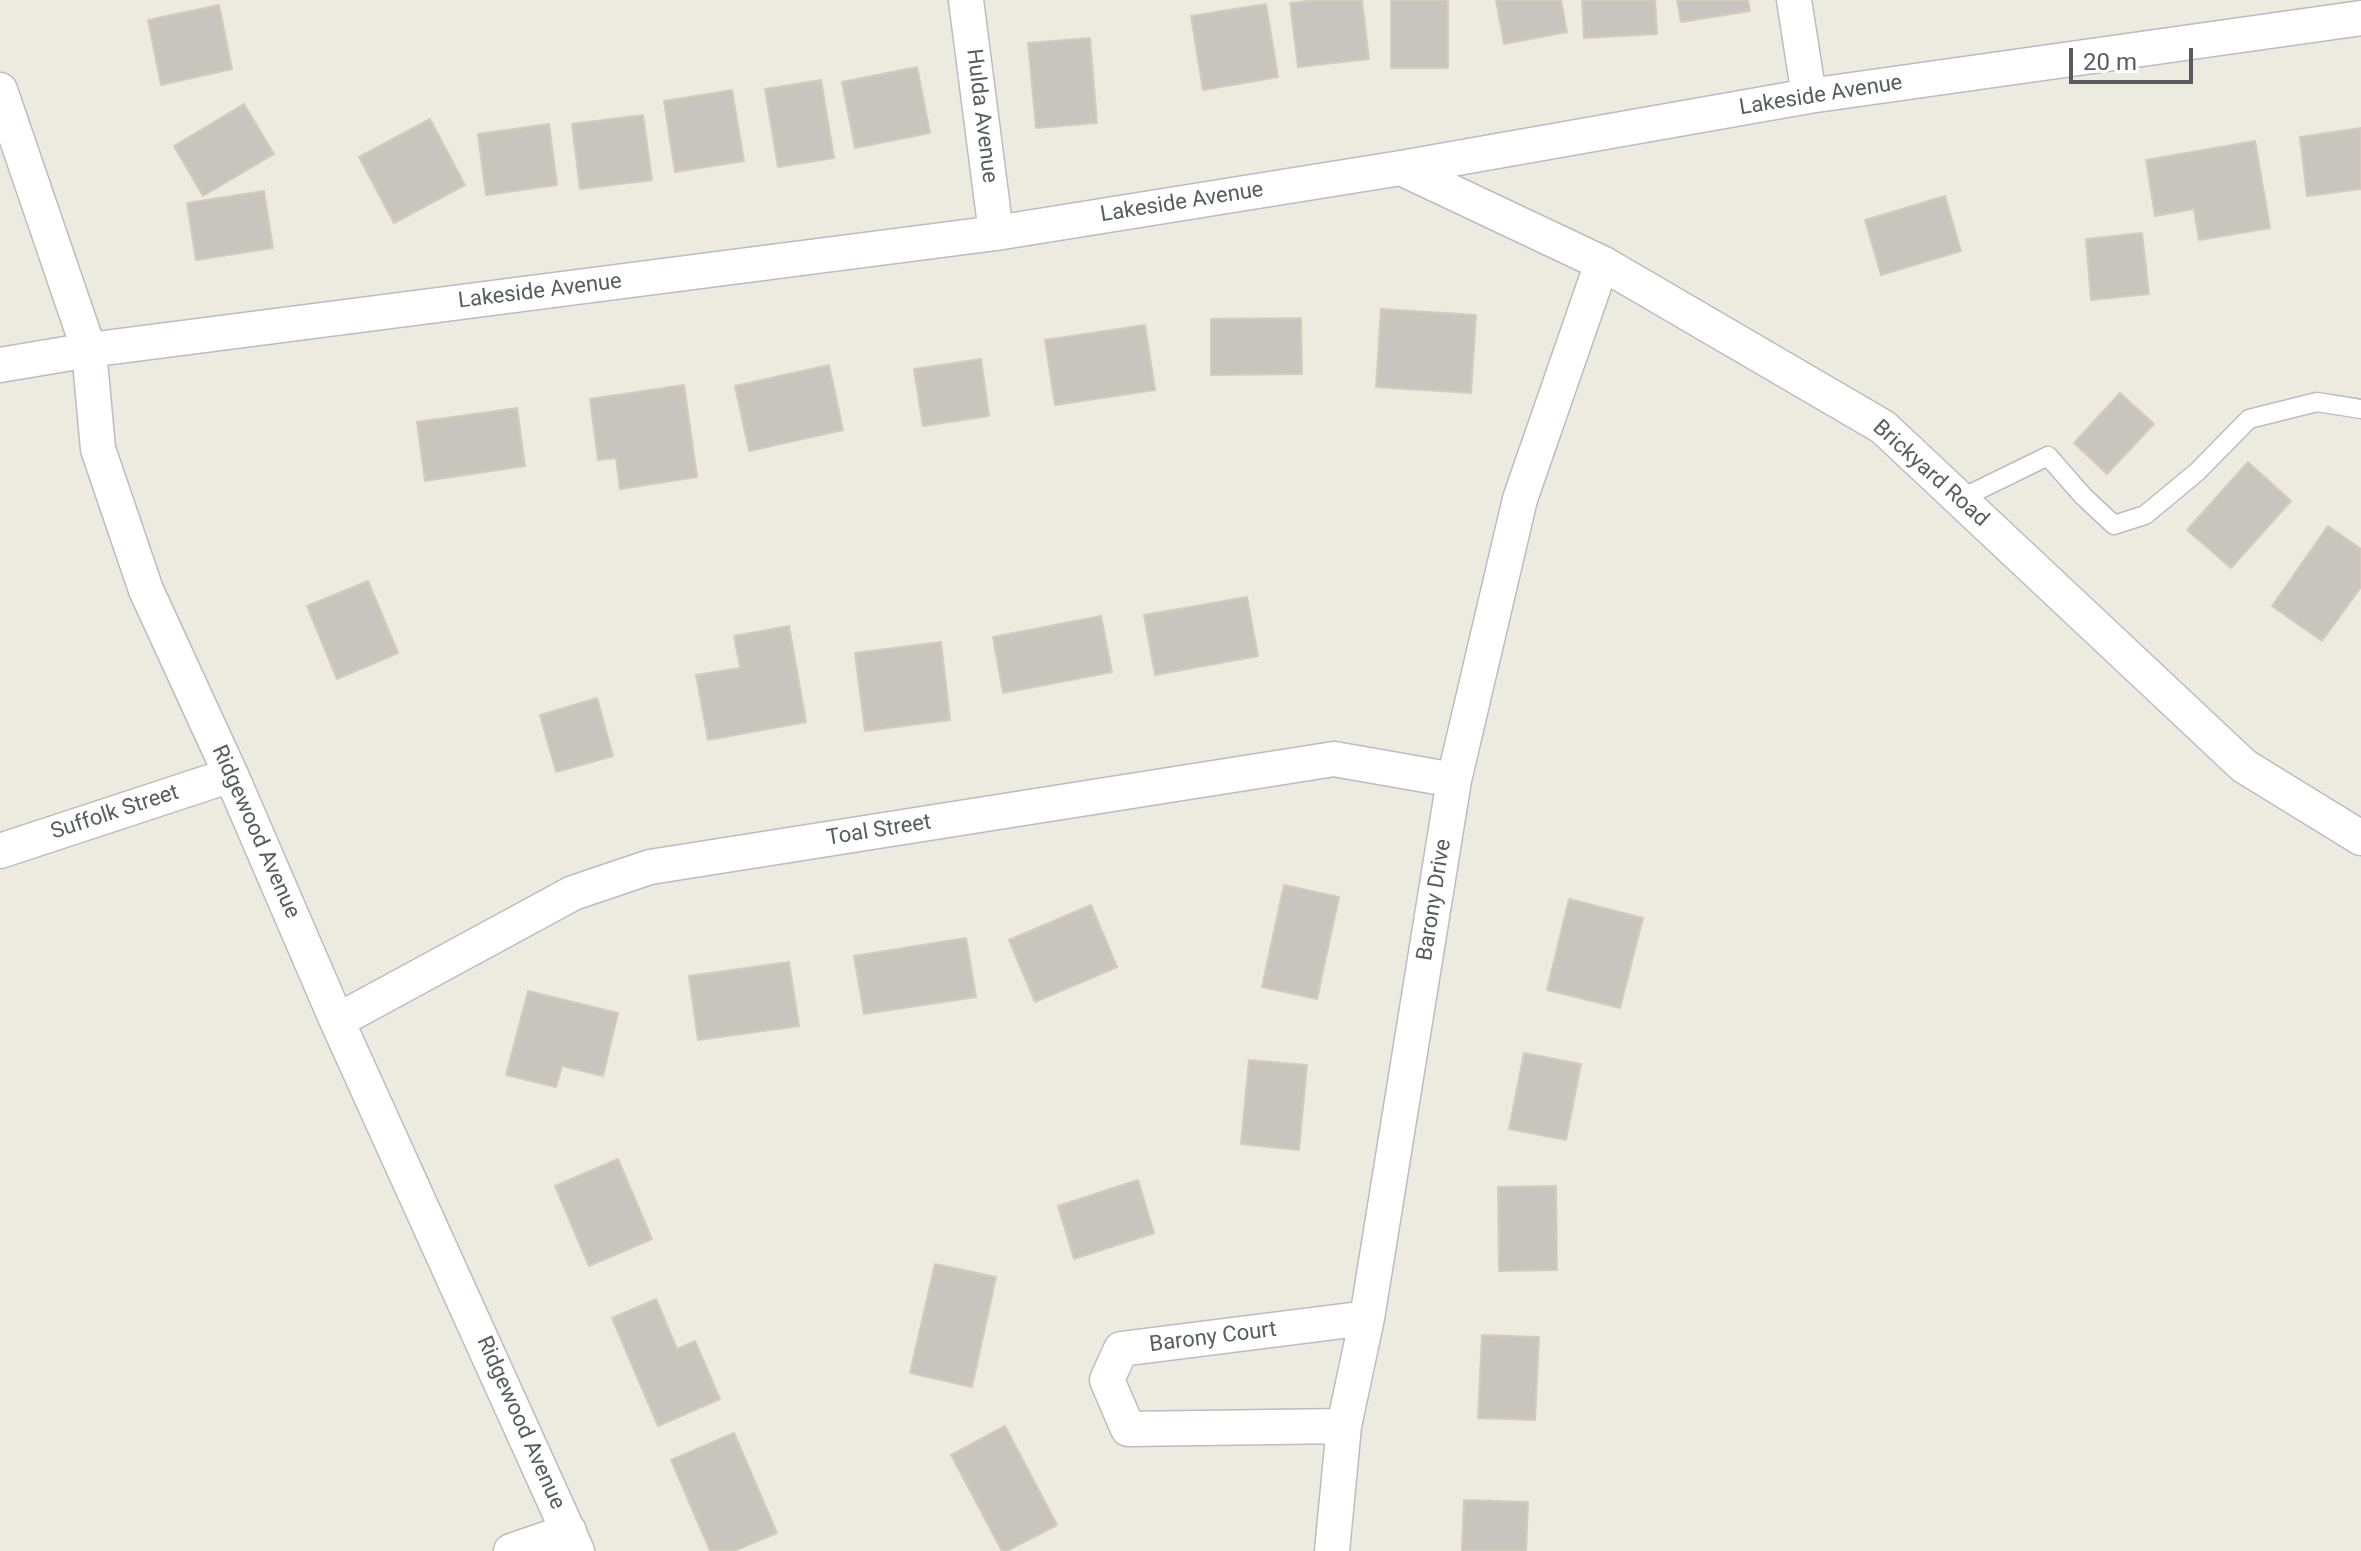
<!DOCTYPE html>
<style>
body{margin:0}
#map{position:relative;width:2361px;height:1551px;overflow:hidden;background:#edebdf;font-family:Roboto,sans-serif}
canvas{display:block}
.scale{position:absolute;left:2069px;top:48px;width:124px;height:36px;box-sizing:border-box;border:4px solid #585c61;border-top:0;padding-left:10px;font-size:24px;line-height:28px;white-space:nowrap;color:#585c61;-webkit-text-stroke:6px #fff;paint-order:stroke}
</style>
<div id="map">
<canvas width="2361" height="1551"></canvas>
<div class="scale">20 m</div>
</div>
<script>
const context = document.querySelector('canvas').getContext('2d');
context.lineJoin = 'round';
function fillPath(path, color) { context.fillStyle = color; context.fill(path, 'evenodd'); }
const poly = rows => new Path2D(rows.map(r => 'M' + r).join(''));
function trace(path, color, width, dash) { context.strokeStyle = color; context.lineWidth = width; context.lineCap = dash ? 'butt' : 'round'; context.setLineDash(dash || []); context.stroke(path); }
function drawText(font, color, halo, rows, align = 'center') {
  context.font = font + ' Roboto,sans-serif'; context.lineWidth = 8; context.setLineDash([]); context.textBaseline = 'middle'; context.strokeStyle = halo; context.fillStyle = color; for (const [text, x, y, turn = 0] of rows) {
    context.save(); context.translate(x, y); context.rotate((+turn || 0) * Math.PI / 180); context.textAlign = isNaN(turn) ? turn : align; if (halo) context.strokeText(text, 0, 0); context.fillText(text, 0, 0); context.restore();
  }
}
const building = poly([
 [1315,0,1362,0,1369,59,1298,67,1290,3,1315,0],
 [1391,0,1448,0,1448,68,1391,68,1391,0],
 [1496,0,1561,0,1567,32,1504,44,1496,0],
 [1582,0,1655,0,1657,34,1584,38,1582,0],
 [1677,0,1748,0,1750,11,1681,22,1677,0],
 [1266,4,1278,77,1203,90,1191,16,1266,4],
 [219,5,232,69,161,85,148,20,219,5],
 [1090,38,1097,123,1036,128,1028,43,1090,38],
 [917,67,930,133,855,148,842,82,917,67],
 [821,80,834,158,778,167,765,89,821,80],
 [732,90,744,161,675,172,664,101,732,90],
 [244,104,274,154,203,196,174,146,244,104],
 [643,115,652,180,580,189,572,124,643,115],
 [430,119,465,185,394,223,359,157,430,119],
 [549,124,557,185,486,195,478,134,549,124],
 [2361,128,2361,189,2307,196,2300,137,2361,128],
 [2255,141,2270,228,2199,240,2194,209,2155,216,2146,160,2255,141],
 [264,191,273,248,196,260,187,203,264,191],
 [1945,196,1961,251,1881,275,1865,220,1945,196],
 [2142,233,2149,294,2091,300,2086,239,2142,233],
 [1381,309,1476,315,1471,393,1376,387,1381,309],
 [1301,318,1302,374,1211,375,1211,319,1301,318],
 [1145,325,1155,390,1055,405,1045,340,1145,325],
 [981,359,989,416,923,426,914,369,981,359],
 [829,365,843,430,749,451,735,386,829,365],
 [684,385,697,477,620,489,616,458,598,460,590,399,684,385],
 [2120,393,2154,424,2107,474,2074,443,2120,393],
 [517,408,525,466,425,481,417,422,517,408],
 [2248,462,2291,501,2231,568,2187,530,2248,462],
 [2328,526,2361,549,2361,587,2322,641,2272,606,2328,526],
 [368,581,398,653,337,679,307,606,368,581],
 [1247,597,1258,656,1155,675,1144,615,1247,597],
 [1101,616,1112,672,1003,693,993,637,1101,616],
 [789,626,806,722,708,740,696,675,740,668,734,636,789,626],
 [941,642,950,720,865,731,855,653,941,642],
 [597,698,613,756,556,772,540,715,597,698],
 [1284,885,1339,897,1317,999,1262,987,1284,885],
 [1569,899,1643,918,1620,1008,1547,990,1569,899],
 [1091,905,1117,967,1035,1002,1009,940,1091,905],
 [966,938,976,997,864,1014,854,956,966,938],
 [789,962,799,1026,698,1040,689,976,789,962],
 [528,991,618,1013,603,1076,562,1066,556,1087,506,1075,528,991],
 [1524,1053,1581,1064,1566,1140,1509,1129,1524,1053],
 [1249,1060,1307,1065,1299,1150,1241,1144,1249,1060],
 [618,1159,652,1239,589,1266,555,1186,618,1159],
 [1138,1180,1154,1233,1074,1259,1058,1206,1138,1180],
 [1556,1186,1557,1270,1499,1271,1498,1187,1556,1186],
 [935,1264,996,1277,972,1387,910,1373,935,1264],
 [656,1299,677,1349,695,1341,720,1399,658,1426,612,1318,656,1299],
 [1482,1335,1539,1337,1535,1420,1478,1418,1482,1335],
 [1005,1426,1057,1525,1007,1551,1002,1551,951,1455,1005,1426],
 [734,1433,777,1533,734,1551,710,1551,671,1460,734,1433],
 [1464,1500,1528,1502,1526,1551,1462,1551,1464,1500]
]);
const service = poly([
 [1960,499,2048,456,2083,496,2114,525,2145,515,2197,472,2249,419,2317,402,2361,409]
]);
const minor = poly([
 [966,0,996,233],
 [1794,0,1809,96],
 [0,90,89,350,98,449,146,590,231,775,337,1021,577,1551],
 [1401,168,1602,263,1883,427,2244,766,2361,838],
 [0,365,89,350,996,233,1401,168,1809,96,2361,18],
 [0,851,231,775],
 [337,1021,573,893,650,867,1334,759,1454,780],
 [1344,1426,1128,1429,1107,1380,1121,1349,1367,1318],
 [511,1551,569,1531],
 [1332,1551,1344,1426,1367,1318,1454,780,1520,499,1602,263]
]);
const streetNames = [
 ["Lakeside Avenue",1821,96,-9],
 ["Hulda Avenue",981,116,83],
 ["Lakeside Avenue",1182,203,-9],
 ["Lakeside Avenue",540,292,-7],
 ["Brickyard Road",1930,474,42],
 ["Suffolk Street",115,813,-18],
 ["Toal Street",879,831,-9],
 ["Ridgewood Avenue",255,832,66],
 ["Barony Drive",1435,900,-81],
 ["Barony Court",1213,1338,-7],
 ["Ridgewood Avenue",520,1423,66]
];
fillPath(building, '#c7c5bd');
trace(building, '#d1cdbe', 2);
trace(service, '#babcc2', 21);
trace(minor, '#babcc2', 37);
trace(service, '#fff', 18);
trace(minor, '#fff', 34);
drawText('22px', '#585c61', '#fff', streetNames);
</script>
